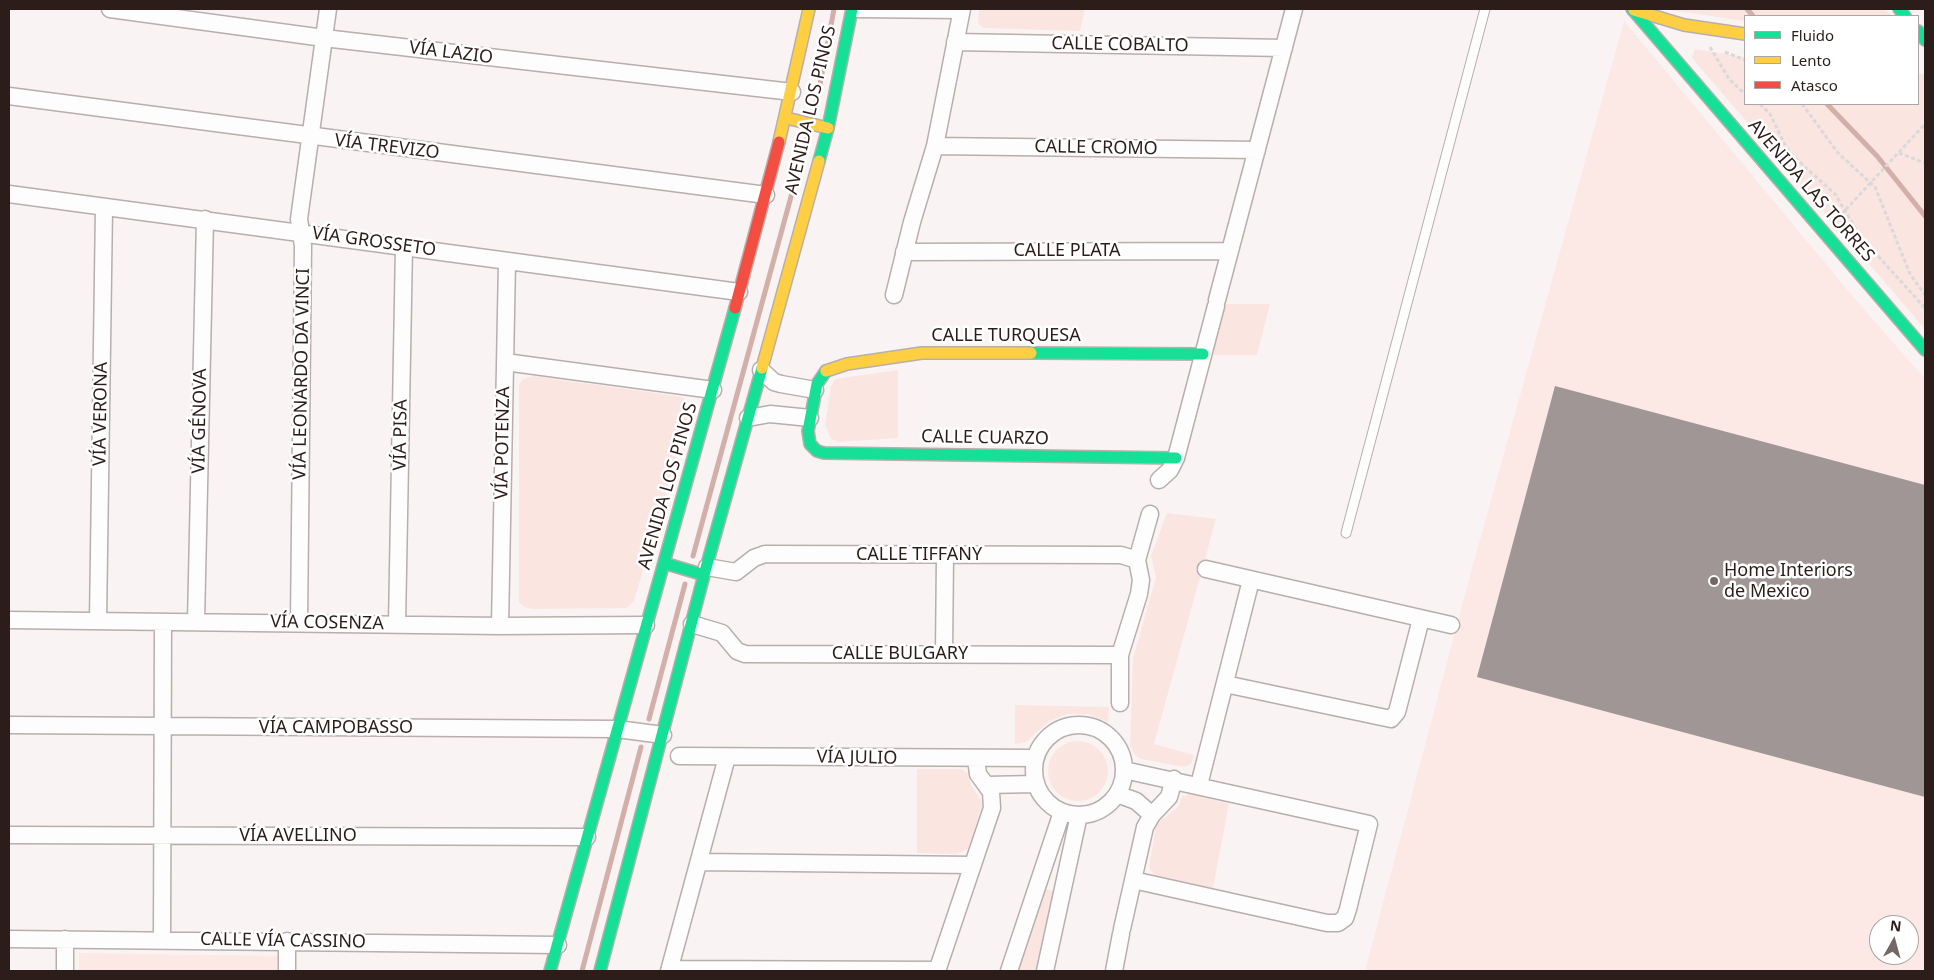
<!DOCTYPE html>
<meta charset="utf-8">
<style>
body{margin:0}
#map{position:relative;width:1934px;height:980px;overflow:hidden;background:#f9f4f3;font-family:"Noto Sans",sans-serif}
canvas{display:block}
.frame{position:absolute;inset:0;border:10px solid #2c1d1b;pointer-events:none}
.legend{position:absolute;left:1744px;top:15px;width:175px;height:90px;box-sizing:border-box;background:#fff;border:1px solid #aba5a4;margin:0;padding:6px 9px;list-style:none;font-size:15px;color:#2c1d1b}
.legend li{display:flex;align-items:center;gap:10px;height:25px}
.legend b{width:25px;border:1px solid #aba5a4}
.north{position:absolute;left:1869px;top:915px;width:50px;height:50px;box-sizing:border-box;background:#fff;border:1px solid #aba5a4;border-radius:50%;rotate:7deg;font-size:14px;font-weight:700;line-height:20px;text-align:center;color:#2c1d1b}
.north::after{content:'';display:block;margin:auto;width:18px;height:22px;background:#746867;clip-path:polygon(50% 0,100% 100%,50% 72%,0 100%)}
</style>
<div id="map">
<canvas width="1934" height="980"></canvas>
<div class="frame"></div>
<ul class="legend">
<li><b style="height:6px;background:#16e098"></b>Fluido</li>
<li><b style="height:6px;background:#ffcf43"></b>Lento</li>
<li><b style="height:6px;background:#f24e42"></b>Atasco</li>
</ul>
<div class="north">N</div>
</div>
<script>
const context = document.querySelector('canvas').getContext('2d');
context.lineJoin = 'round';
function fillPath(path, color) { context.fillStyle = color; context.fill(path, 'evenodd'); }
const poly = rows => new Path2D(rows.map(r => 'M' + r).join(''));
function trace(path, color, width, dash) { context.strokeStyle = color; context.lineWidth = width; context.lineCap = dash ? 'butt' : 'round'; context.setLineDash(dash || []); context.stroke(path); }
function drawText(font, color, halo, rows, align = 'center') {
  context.font = font + ' "Noto Sans",sans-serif'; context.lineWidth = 5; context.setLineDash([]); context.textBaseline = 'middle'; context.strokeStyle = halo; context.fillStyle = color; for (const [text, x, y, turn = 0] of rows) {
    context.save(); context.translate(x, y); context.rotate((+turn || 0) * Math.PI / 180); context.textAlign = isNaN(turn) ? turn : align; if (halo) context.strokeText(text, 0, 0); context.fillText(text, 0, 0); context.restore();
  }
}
const built = poly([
 [1624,21,1855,299,1925,379,1925,971,1365,971,1470,576],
 [1879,925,1909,925,1909,955,1879,955],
 [79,953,281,956,281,971,79,971]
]);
const green = poly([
 [979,9,1085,9,1080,31,983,28,978,23],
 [1664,9,1885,9,1892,16,1745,16,1745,21],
 [1695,49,1745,57,1745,104,1918,104,1918,74,1925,74,1925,329,1692,58],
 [1221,304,1270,304,1257,355,1213,355],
 [898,370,898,438,839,442,831,439,825,425,831,386,835,379],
 [533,376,683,397,689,402,690,410,634,601,627,608,532,609,524,607,519,602,519,385,523,379],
 [1167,513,1216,519,1154,744,1194,755,1191,764,1184,767,1141,759,1135,755,1130,746,1133,659,1156,577,1151,556],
 [1015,705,1109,707,1108,722,1088,714,1067,714,1049,721,1026,742,1015,744],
 '1048 771a30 30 0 1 1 60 0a30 30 0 1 1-60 0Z',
 [917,769,961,769,968,773,971,785,983,803,968,849,957,854,917,853],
 [1190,794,1229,804,1213,888,1154,875,1149,868,1156,825,1178,807,1182,797],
 [1048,889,1054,892,1037,971,1018,971,1045,891]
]);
const stream = poly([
 [1747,9,1753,16],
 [1827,104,1877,156,1925,216],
 [815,111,834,9],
 [693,556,807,138],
 [649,719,685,584],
 [582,971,641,747]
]);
const building = poly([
 [1555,386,1925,485,1925,797,1477,677]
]);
const path = poly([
 [1710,47,1729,79,1745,94],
 [1725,52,1745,60],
 [1760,104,1770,114,1785,145,1792,155,1835,194,1860,236,1925,308],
 [1802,104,1838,153,1875,187,1910,274,1925,295],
 [1899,153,1925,163],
 [1837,219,1925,124]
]);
const lane = poly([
 [1346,533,1485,9]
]);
const street = poly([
 [110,9,324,38,792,92],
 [855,9,961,10],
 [955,42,1284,48],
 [9,96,766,195],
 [935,146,1257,150],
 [9,194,739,292],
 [904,252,1230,251],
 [894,295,912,222,935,146,962,9],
 [1217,300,1294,9],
 [505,362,713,390],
 [761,370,774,382,781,384,815,390],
 [748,418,770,414,810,418],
 [1159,480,1170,470,1176,458,1216,306],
 [707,567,736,572,754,558,765,554,1121,555,1137,560],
 [1206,569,1451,625],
 [9,620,500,626,646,625],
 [98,621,104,207],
 [196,622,205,219],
 [299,622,303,246,299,219,328,9],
 [397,624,404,246],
 [692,624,722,633,737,651,745,654,1120,655],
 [500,626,507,261],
 [944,654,945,555],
 [1225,684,1391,719,1397,712,1421,619],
 [1120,703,1120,655,1139,594,1141,580,1137,560,1150,514],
 [9,725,617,729,663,735],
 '1034 770a45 45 0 1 1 90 0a45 45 0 1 1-90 0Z',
 [679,756,1035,758],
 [1124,770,1369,824,1348,909,1345,918,1338,923,1327,923,1133,880],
 [986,785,1036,784],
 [1199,785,1251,580],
 [1117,794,1136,801,1152,815],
 [9,835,587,837],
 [699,862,973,865],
 [1122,929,1145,827,1152,815,1169,797,1174,779],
 [9,939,558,945],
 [162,940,163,623],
 [670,969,937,970],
 [65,971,65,939],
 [287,971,287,941],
 [669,971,727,757],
 [937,971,992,808,991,792,978,774,976,759],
 [1009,971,1062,812],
 [1045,971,1079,815],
 [1114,971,1121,934]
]);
const fast = poly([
 [1632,9,1925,350],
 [1899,9,1905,16],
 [1918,31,1925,40],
 [819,161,828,128,852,9],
 [1031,353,1203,354],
 [826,371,817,384,808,431,810,444,817,451,824,453,1176,458],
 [664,563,704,575],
 [550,971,735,308],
 [600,971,704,575,762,368]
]);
const slow = poly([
 [1634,10,1684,25,1745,34],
 [786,118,828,128],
 [779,142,809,9],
 [762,368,819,161],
 [826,371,847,364,922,353,1031,353]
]);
const jam = poly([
 [735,308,779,142]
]);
const markers = [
 [1714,581,5,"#746867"]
];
const streetNames = [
 ["CALLE COBALTO",1120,45,1],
 ["VÍA LAZIO",451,53,7],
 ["AVENIDA LOS PINOS",811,110,-77],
 ["VÍA TREVIZO",387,147,7],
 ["CALLE CROMO",1096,148,1],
 ["AVENIDA LAS TORRES",1811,191,49],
 ["VÍA GROSSETO",374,242,8],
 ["CALLE PLATA",1067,251],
 ["CALLE TURQUESA",1006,336],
 ["VÍA LEONARDO DA VINCI",302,374,-89],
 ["VÍA VERONA",101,414,-89],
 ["VÍA GÉNOVA",200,421,-89],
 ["VÍA PISA",401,435,-89],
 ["CALLE CUARZO",985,438,1],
 ["VÍA POTENZA",503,443,-89],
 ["AVENIDA LOS PINOS",668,486,-74],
 ["CALLE TIFFANY",919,555],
 ["VÍA COSENZA",327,623,1],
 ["CALLE BULGARY",900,654],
 ["VÍA CAMPOBASSO",336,728],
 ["VÍA JULIO",857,758,1],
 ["VÍA AVELLINO",298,836],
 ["CALLE VÍA CASSINO",283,941,1]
];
const poiNames = [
 ["Home Interiors",1724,571],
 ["de Mexico",1724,592]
];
fillPath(built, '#fce8e5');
fillPath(green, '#fbe5e1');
trace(stream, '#d2afa9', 5);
fillPath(building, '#a09695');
trace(lane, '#b7aead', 11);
trace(street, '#b7aead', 19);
trace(fast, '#b7aead', 14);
trace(slow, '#b7aead', 14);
trace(jam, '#b7aead', 14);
trace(path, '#dad9d9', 3, [4, 2.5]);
trace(lane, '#fefdfd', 9);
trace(street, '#fefdfd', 16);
trace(fast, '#16e098', 11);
trace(slow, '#ffcf43', 11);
trace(jam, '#f24e42', 11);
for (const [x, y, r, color] of markers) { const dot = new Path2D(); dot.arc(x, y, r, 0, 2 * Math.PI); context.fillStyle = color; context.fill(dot); trace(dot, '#fff', 2); }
drawText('18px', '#2c1d1b', '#fff', streetNames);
drawText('18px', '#2c1d1b', '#fff', poiNames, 'left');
</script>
